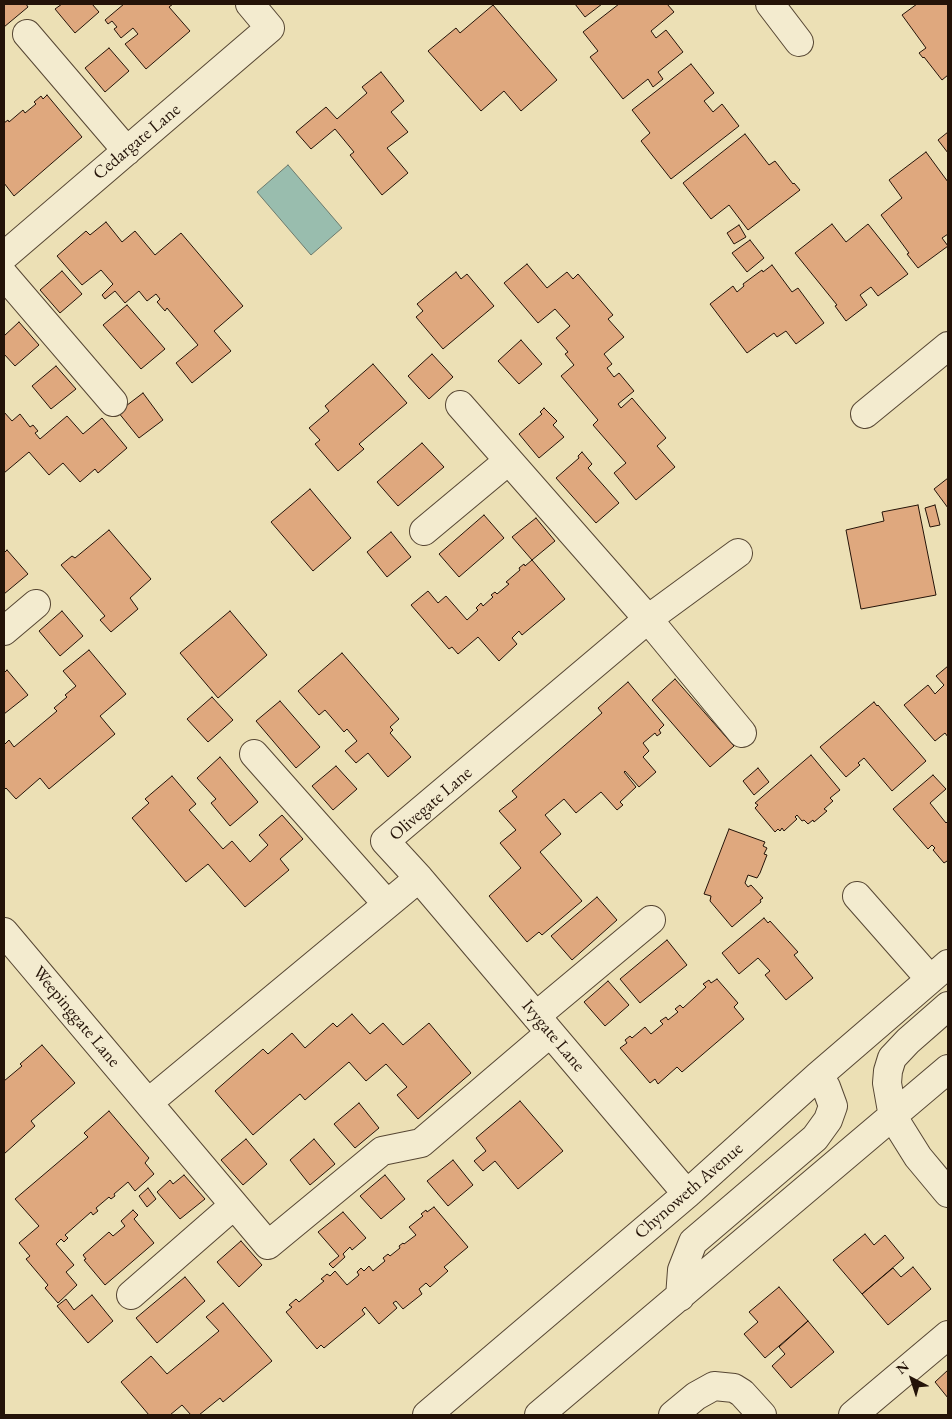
<!DOCTYPE html>
<style>
body{margin:0}
#map{position:relative;width:952px;height:1419px;overflow:hidden;background:#ece0b5;font-family:"EB Garamond",serif}
canvas{display:block}
.frame{position:absolute;inset:0;border:5px solid #241308;pointer-events:none}
.north{position:absolute;left:887px;top:1354px;width:50px;height:50px;-webkit-text-stroke:4px #f3ebcf;paint-order:stroke;rotate:320deg;font-size:14px;font-weight:700;line-height:20px;text-align:center;color:#241308}
.north::after{content:'';display:block;margin:auto;width:18px;height:22px;background:#241308;clip-path:polygon(50% 0,100% 100%,50% 72%,0 100%)}
</style>
<div id="map">
<canvas width="952" height="1419"></canvas>
<div class="frame"></div>
<div class="north">N</div>
</div>
<script>
const context = document.querySelector('canvas').getContext('2d');
context.lineJoin = 'round';
function fillPath(path, color) { context.fillStyle = color; context.fill(path, 'evenodd'); }
const poly = rows => new Path2D(rows.map(r => 'M' + r).join(''));
function trace(path, color, width, dash) { context.strokeStyle = color; context.lineWidth = width; context.lineCap = dash ? 'butt' : 'round'; context.setLineDash(dash || []); context.stroke(path); }
function drawText(font, color, halo, rows, align = 'center') {
  context.font = font + ' "EB Garamond",serif'; context.lineWidth = 4; context.setLineDash([]); context.textBaseline = 'middle'; context.strokeStyle = halo; context.fillStyle = color; for (const [text, x, y, turn = 0] of rows) {
    context.save(); context.translate(x, y); context.rotate((+turn || 0) * Math.PI / 180); context.textAlign = isNaN(turn) ? turn : align; if (halo) context.strokeText(text, 0, 0); context.fillText(text, 0, 0); context.restore();
  }
}
const water = poly([
 [288,165,342,228,311,255,257,192,288,165]
]);
const building = poly([
 [4,4,26,4,28,7,4,27,4,4],
 [62,4,92,4,99,12,75,33,55,9,62,4],
 [124,4,173,4,169,7,190,31,146,69,125,44,138,34,133,28,121,38,114,29,117,27,112,21,108,24,105,20,124,4],
 [575,4,602,4,585,17,575,4],
 [619,4,667,4,674,12,651,31,656,38,666,30,683,52,658,72,663,79,653,87,648,79,623,99,590,57,598,51,583,32,619,4],
 [917,4,948,4,948,75,942,80,924,57,923,58,919,53,926,48,902,15,917,4],
 [493,5,557,80,521,111,504,91,481,111,428,51,456,28,460,33,493,5],
 [109,48,129,71,105,92,85,68,109,48],
 [691,64,714,93,704,101,713,112,722,104,739,126,671,179,641,141,650,133,632,110,691,64],
 [381,72,404,101,391,112,408,132,387,148,408,173,382,195,350,155,354,152,335,129,311,149,296,132,326,107,337,119,367,93,362,87,381,72],
 [47,95,82,137,14,196,4,183,4,123,8,120,9,122,23,110,25,113,36,104,34,102,41,96,43,99,47,95],
 [948,132,948,153,938,140,948,132],
 [745,134,769,165,775,161,793,184,794,183,800,190,748,230,729,205,711,219,683,183,745,134],
 [926,152,948,182,948,234,942,238,948,246,918,268,907,254,909,253,881,215,902,198,889,180,926,152],
 [106,222,122,242,135,231,155,255,181,233,243,306,214,331,231,351,192,383,176,363,198,345,167,308,165,311,157,302,160,299,156,294,147,301,139,291,125,303,115,291,105,299,102,295,113,284,101,270,82,285,57,256,86,231,90,235,106,222],
 [832,224,846,242,868,224,908,274,878,296,871,287,860,295,867,305,846,321,835,306,837,305,795,253,832,224],
 [739,225,746,237,734,244,727,233,739,225],
 [750,240,764,258,747,272,732,253,750,240],
 [527,264,547,288,567,272,573,279,578,274,613,315,608,319,624,337,604,354,612,364,607,368,614,377,619,373,634,391,618,404,621,408,632,398,666,438,657,446,675,467,636,500,614,473,626,463,593,425,598,420,561,376,574,365,565,354,568,352,556,338,570,326,555,309,538,323,504,283,527,264],
 [772,265,792,292,798,288,824,323,796,344,786,331,777,337,774,333,747,353,710,304,733,286,737,292,744,286,743,284,762,270,763,272,772,265],
 [62,271,82,294,60,313,40,290,62,271],
 [456,272,461,279,467,274,494,306,443,349,416,317,423,311,417,304,456,272],
 [127,305,165,349,141,369,103,325,127,305],
 [19,322,39,345,15,366,4,354,4,336,19,322],
 [521,340,542,364,519,384,498,361,521,340],
 [432,354,453,377,429,399,408,376,432,354],
 [373,364,407,403,359,444,364,449,338,471,315,444,320,440,309,428,329,411,325,406,373,364],
 [56,366,76,389,51,409,32,386,56,366],
 [143,393,163,420,139,438,118,412,143,393],
 [544,408,557,421,553,425,564,437,539,458,519,434,542,414,540,412,544,408],
 [4,412,12,421,20,414,30,427,33,425,38,431,35,433,40,439,67,416,83,434,102,418,127,448,98,473,95,469,80,482,63,463,49,475,29,452,4,473,4,412],
 [422,443,444,467,398,506,377,482,422,443],
 [582,452,592,464,588,468,619,503,596,523,556,478,579,458,578,456,582,452],
 [948,478,948,508,934,489,948,478],
 [310,489,351,538,313,571,271,522,310,489],
 [918,505,936,595,861,609,846,530,884,521,882,512,918,505],
 [935,505,940,525,930,527,925,508,935,505],
 [484,515,504,538,459,577,439,554,484,515],
 [536,518,555,541,532,560,512,537,536,518],
 [109,530,151,579,130,598,138,609,111,632,100,620,105,616,61,565,72,556,75,558,109,530],
 [391,532,411,557,387,577,367,552,391,532],
 [7,550,28,574,4,594,4,553,7,550],
 [532,560,565,599,522,635,519,631,512,638,517,644,499,661,478,637,458,654,452,647,449,649,411,605,428,591,438,603,446,596,467,620,478,610,476,608,481,603,483,606,493,597,491,595,495,592,497,594,509,584,506,582,520,570,519,568,524,564,525,566,532,560],
 [62,611,83,636,60,656,39,631,62,611],
 [230,611,267,655,218,698,180,653,230,611],
 [89,650,126,694,100,716,115,734,49,789,40,778,16,799,6,788,4,790,4,745,9,740,14,747,57,711,54,708,67,697,65,695,76,686,63,671,89,650],
 [342,653,399,719,390,727,393,730,390,733,411,757,388,777,368,753,356,763,345,751,357,741,347,729,344,732,325,710,319,715,298,691,342,653],
 [948,666,948,737,945,733,935,741,904,705,928,685,935,694,944,685,936,676,948,666],
 [7,670,28,695,4,714,4,673,7,670],
 [675,679,734,746,710,767,652,700,675,679],
 [628,682,664,725,659,730,661,733,657,736,655,733,643,743,649,751,643,757,656,772,639,787,625,771,624,772,636,787,620,802,623,805,617,810,601,792,576,813,564,799,545,815,561,834,540,852,582,901,542,935,539,932,527,942,489,896,521,868,500,843,516,830,499,811,517,797,512,791,602,713,598,708,628,682],
 [212,697,233,720,208,742,187,719,212,697],
 [280,701,320,747,296,768,256,721,280,701],
 [874,702,877,706,878,705,926,761,892,791,864,758,858,763,860,765,846,777,820,747,874,702],
 [811,755,840,790,830,798,833,801,824,809,827,811,814,822,813,820,808,824,804,820,802,821,797,815,795,817,797,819,784,831,782,828,780,831,778,829,775,832,755,808,758,805,755,803,811,755],
 [220,757,258,802,230,826,211,803,216,799,197,778,220,757],
 [336,766,357,789,333,810,312,786,336,766],
 [758,768,769,782,754,795,743,781,758,768],
 [933,775,946,789,930,803,946,823,948,821,948,862,947,861,944,863,933,850,935,848,932,845,928,849,893,809,933,775],
 [172,776,196,804,189,810,223,849,232,841,250,862,268,845,259,835,282,815,303,839,280,859,289,870,245,907,208,864,186,882,132,818,149,803,145,799,172,776],
 [729,829,765,842,763,846,767,848,764,854,767,855,760,873,757,878,748,875,745,883,748,887,751,885,763,898,760,900,761,902,732,927,710,901,711,896,704,894,729,829],
 [597,897,617,920,572,960,551,936,597,897],
 [764,918,768,923,770,921,798,952,794,955,813,978,786,1000,765,975,770,971,758,958,739,974,722,953,764,918],
 [667,940,687,965,640,1003,620,979,667,940],
 [717,979,738,1003,734,1007,744,1019,682,1072,677,1067,658,1084,655,1079,650,1083,620,1048,627,1043,625,1040,630,1036,632,1038,645,1027,651,1034,663,1024,660,1021,666,1017,668,1020,678,1012,675,1009,680,1005,683,1008,706,987,703,984,709,980,711,983,717,979],
 [608,981,629,1005,605,1026,584,1002,608,981],
 [352,1014,370,1034,383,1023,403,1045,429,1023,471,1073,418,1119,397,1095,407,1087,386,1064,366,1081,349,1062,305,1100,300,1094,253,1135,215,1091,263,1049,268,1054,292,1033,305,1048,333,1023,337,1027,352,1014],
 [42,1045,75,1083,31,1121,35,1126,4,1154,4,1081,22,1066,20,1064,42,1045],
 [520,1101,563,1151,518,1189,495,1161,483,1171,474,1161,486,1151,476,1138,520,1101],
 [359,1103,379,1128,355,1148,334,1124,359,1103],
 [109,1111,149,1158,145,1163,154,1174,135,1191,128,1182,114,1194,115,1196,111,1199,109,1197,96,1208,98,1211,93,1215,91,1212,65,1235,68,1238,64,1242,61,1239,56,1244,74,1265,66,1272,77,1285,58,1303,45,1288,48,1285,26,1259,30,1256,19,1243,39,1226,15,1199,88,1137,84,1133,109,1111],
 [246,1139,267,1164,243,1185,221,1160,246,1139],
 [314,1139,335,1164,310,1185,290,1160,314,1139],
 [453,1160,473,1185,448,1206,427,1181,453,1160],
 [184,1175,205,1199,180,1219,157,1192,170,1180,173,1184,184,1175],
 [385,1175,405,1199,381,1219,360,1196,385,1175],
 [148,1188,156,1199,147,1207,139,1196,148,1188],
 [434,1207,468,1247,444,1267,448,1271,430,1287,426,1283,419,1289,422,1294,403,1309,396,1301,393,1303,397,1308,379,1324,365,1307,362,1310,365,1314,324,1348,321,1345,317,1349,286,1312,292,1307,289,1305,296,1299,299,1302,324,1281,321,1279,327,1274,330,1276,335,1271,347,1285,359,1275,357,1272,361,1268,364,1271,369,1266,373,1271,385,1261,383,1258,388,1254,390,1256,400,1248,399,1246,403,1243,404,1244,416,1235,409,1227,423,1216,421,1214,426,1210,427,1212,434,1207],
 [133,1210,138,1215,134,1219,154,1243,105,1285,84,1260,86,1259,83,1255,109,1232,113,1236,125,1226,121,1221,133,1210],
 [343,1212,366,1238,352,1250,350,1247,343,1254,345,1257,333,1268,329,1264,339,1256,318,1232,343,1212],
 [865,1234,874,1245,885,1235,904,1258,862,1294,833,1260,865,1234],
 [241,1241,262,1265,239,1287,217,1262,241,1241],
 [913,1267,931,1289,888,1325,862,1294,893,1268,901,1277,913,1267],
 [185,1277,205,1301,157,1343,136,1318,185,1277],
 [779,1287,808,1321,765,1358,744,1334,758,1322,749,1312,779,1287],
 [92,1295,113,1321,88,1343,57,1306,66,1299,74,1310,92,1295],
 [223,1303,272,1361,223,1402,220,1398,199,1415,191,1415,182,1405,170,1415,149,1415,121,1382,151,1356,167,1374,219,1331,206,1317,223,1303],
 [808,1321,834,1352,791,1388,772,1366,785,1354,779,1347,808,1321],
 [948,1370,948,1398,935,1382,948,1370]
]);
const minor = poly([
 [770,4,799,42],
 [27,34,127,151],
 [4,256,270,28,250,4],
 [4,275,113,402],
 [460,405,648,619,742,733],
 [865,414,948,346],
 [424,531,508,461],
 [4,631,36,604],
 [254,754,387,904],
 [419,878,687,1194],
 [857,896,930,979],
 [4,932,268,1245,382,1151,421,1143,550,1033],
 [948,1006,908,1041,892,1058,888,1071,887,1083,893,1117,918,1157,948,1193],
 [536,1016,651,920],
 [149,1102,419,878,385,841,648,619,738,553],
 [131,1295,233,1206],
 [680,1297,682,1270,693,1242,815,1138,828,1120,833,1106,826,1087,818,1076],
 [427,1415,687,1194,818,1076,948,964],
 [539,1415,948,1069],
 [673,1415,696,1396,714,1386,734,1388,742,1393,762,1415],
 [853,1415,948,1335]
]);
const streetNames = [
 ["Cedargate Lane",137,142,-40],
 ["Olivegate Lane",431,804,-41],
 ["Weepinggate Lane",76,1017,50],
 ["Ivygate Lane",553,1036,50],
 ["Chynoweth Avenue",689,1191,-41]
];
fillPath(water, '#99bdae');
trace(water, '#6a796c', 1);
fillPath(building, '#dfa87e');
trace(building, '#241308', 1);
trace(minor, '#564633', 30);
trace(minor, '#f3ebcf', 28);
drawText('18px', '#241308', '#f3ebcf', streetNames);
</script>
